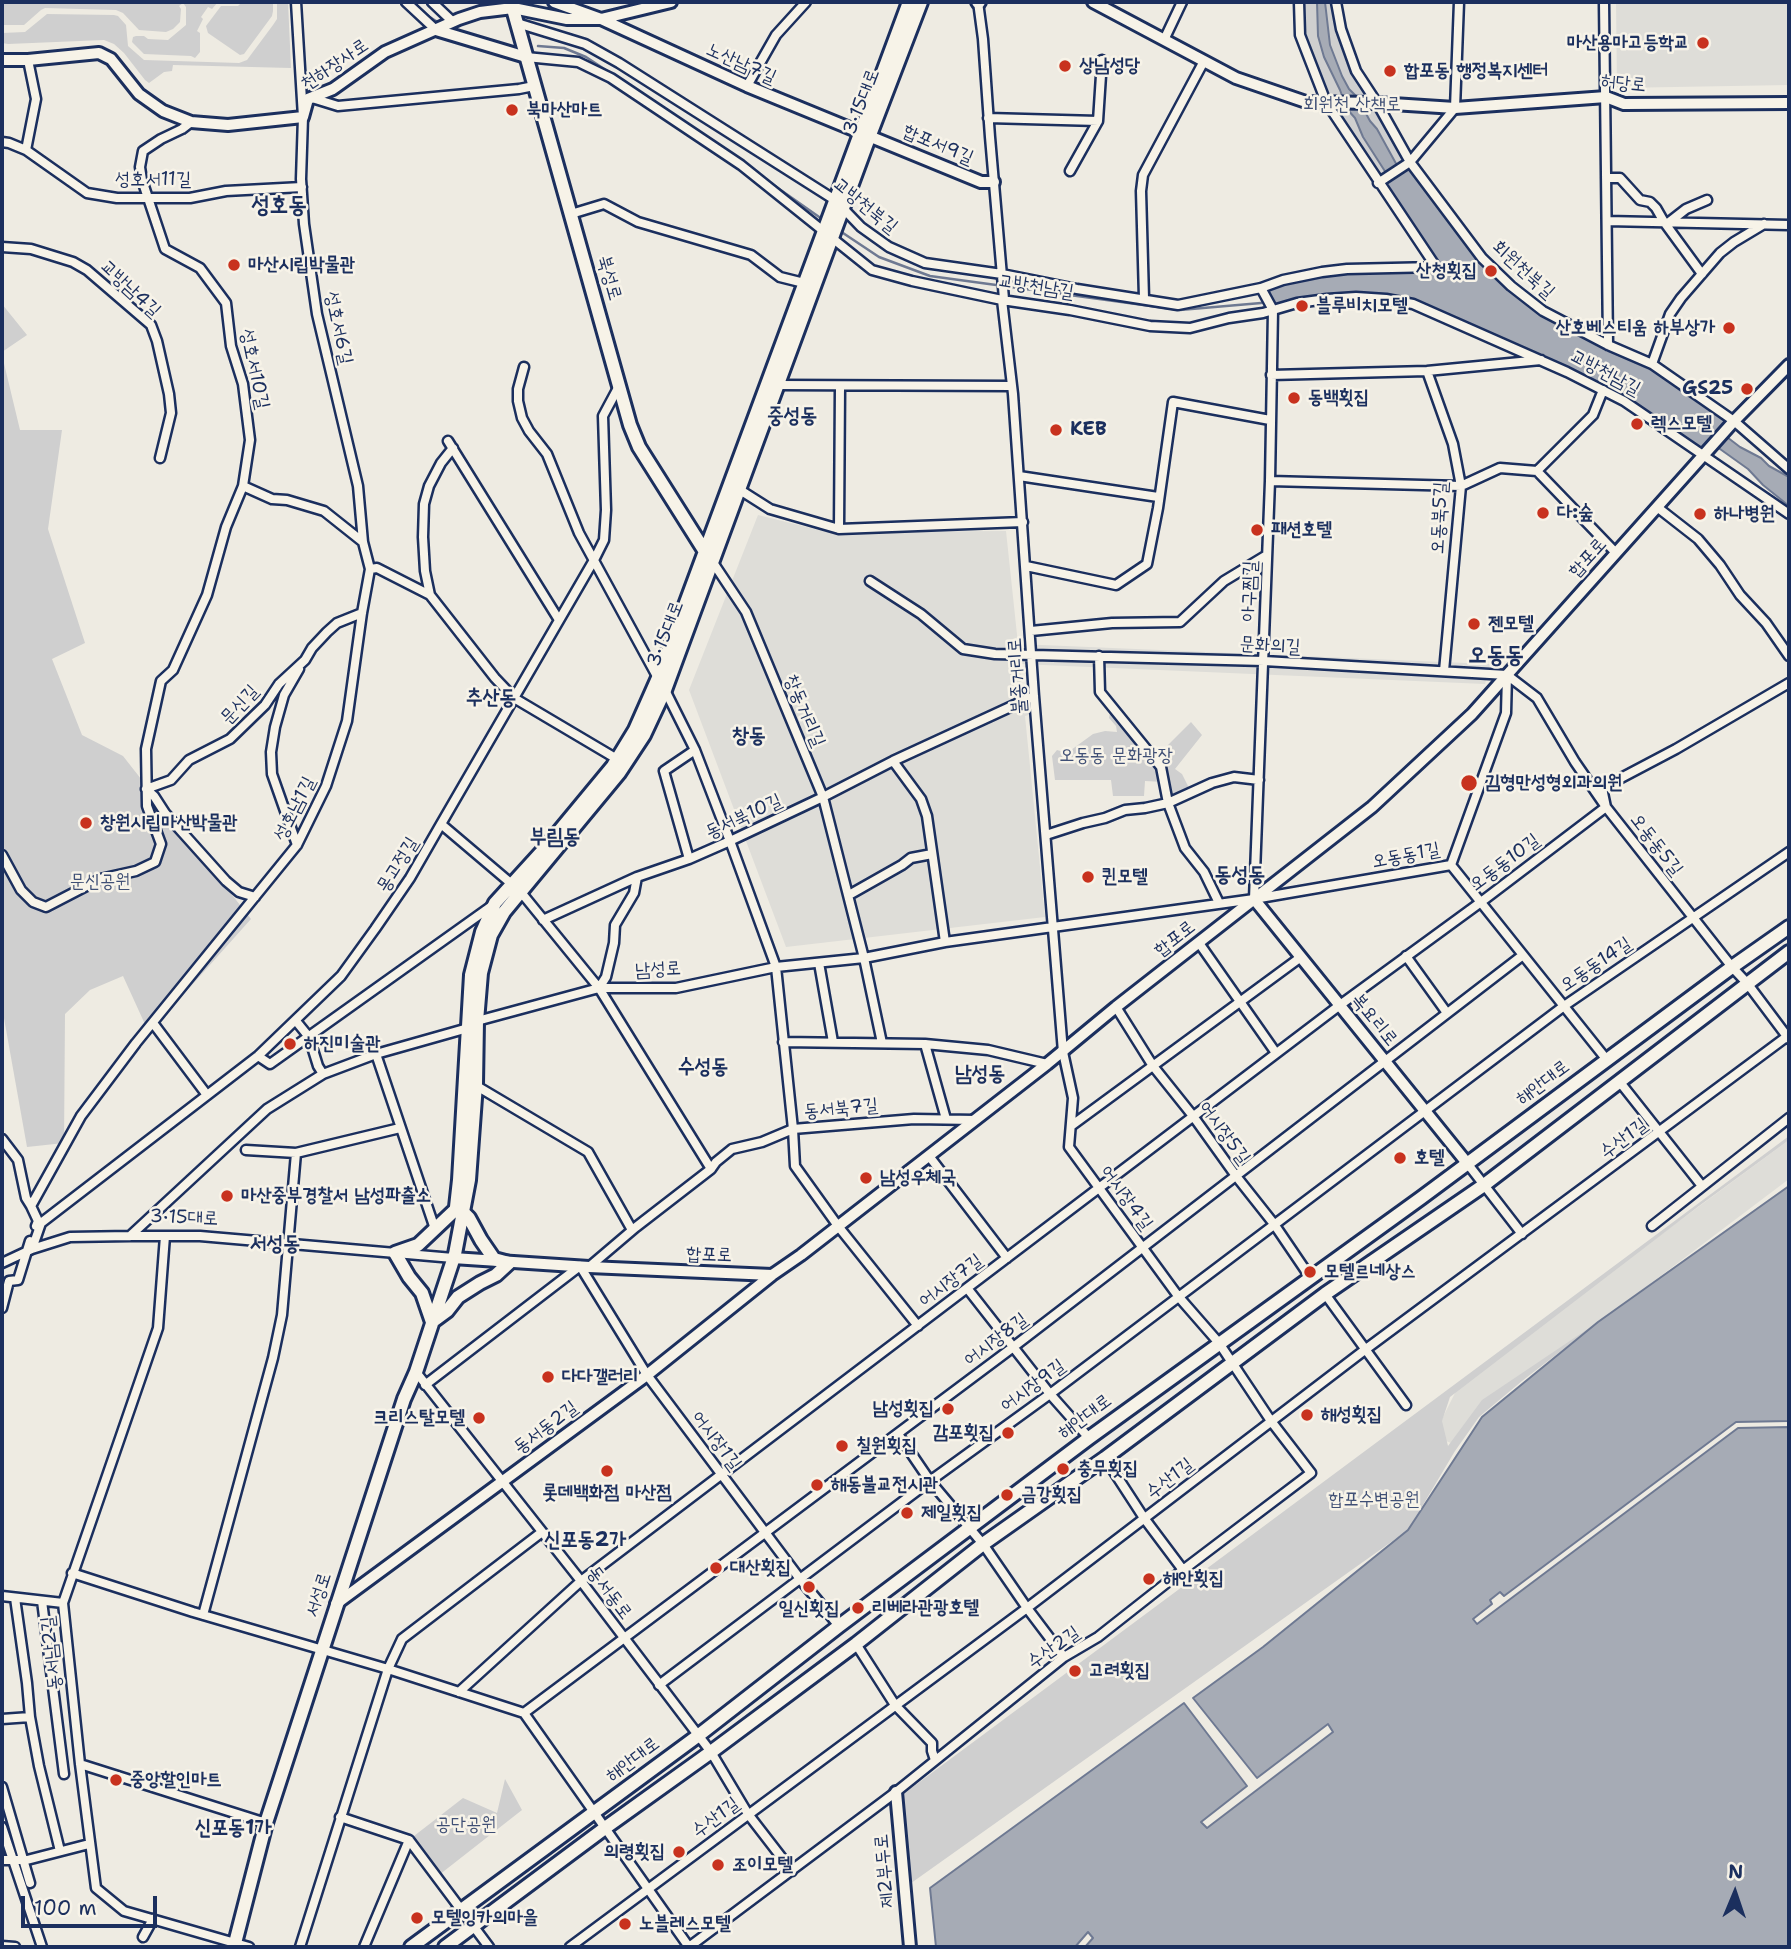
<!DOCTYPE html>
<meta charset="utf-8">
<style>
body{margin:0}
#map{position:relative;width:1791px;height:1949px;overflow:hidden;background:#eeebe2;font-family:"Shantell Sans",sans-serif}
canvas{display:block}
.frame{position:absolute;inset:0;border:4px solid #1b2f5e;pointer-events:none}
.north{position:absolute;left:1700px;top:1858px;width:70px;height:70px;-webkit-text-stroke:5px #f7f3e8;paint-order:stroke;rotate:2deg;font-size:19px;font-weight:700;line-height:28px;text-align:center;color:#1b2f5e}
.north::after{content:'';display:block;margin:auto;width:24px;height:32px;background:#1b2f5e;clip-path:polygon(50% 0,100% 100%,50% 72%,0 100%)}
.scale{position:absolute;left:21px;top:1896px;width:136px;height:32px;box-sizing:border-box;border:4px solid #1b2f5e;border-top:0;padding-left:9px;font-size:21px;line-height:24px;white-space:nowrap;color:#1b2f5e;-webkit-text-stroke:5px #f7f3e8;paint-order:stroke}
</style>
<div id="map">
<canvas width="1791" height="1949"></canvas>
<div class="frame"></div>
<div class="north">N</div>
<div class="scale">100 m</div>
</div>
<script>
const context = document.querySelector('canvas').getContext('2d');
context.lineJoin = 'round';
function fillPath(path, color) { context.fillStyle = color; context.fill(path, 'evenodd'); }
const poly = rows => new Path2D(rows.map(r => 'M' + r).join(''));
function trace(path, color, width, dash) { context.strokeStyle = color; context.lineWidth = width; context.lineCap = dash ? 'butt' : 'round'; context.setLineDash(dash || []); context.stroke(path); }
function drawText(font, color, halo, rows, align = 'center') {
  context.font = font + ' "Shantell Sans","Poor Story",sans-serif'; context.lineWidth = 5; context.setLineDash([]); context.textBaseline = 'middle'; context.strokeStyle = halo; context.fillStyle = color; for (const [text, x, y, turn = 0] of rows) {
    context.save(); context.translate(x, y); context.rotate((+turn || 0) * Math.PI / 180); context.textAlign = isNaN(turn) ? turn : align; if (halo) context.strokeText(text, 0, 0); context.fillText(text, 0, 0); context.restore();
  }
}
const built = poly([
 [1616,2,1789,2,1789,85,1617,88],
 [758,515,827,532,1006,531,1018,644,1490,664,1485,684,1020,664,1022,690,1027,683,1030,683,1032,714,1025,716,1045,917,786,947,689,690],
 [1789,1140,1789,1179,1479,1413,1456,1445,1441,1439,1442,1419,1456,1391,1491,1360]
]);
const green = poly([
 [2,2,218,2,212,9,208,7,201,17,203,19,197,31,200,33,200,52,195,58,191,56,144,54,132,42,133,37,136,36,144,36,148,39,168,40,186,25,186,7,183,3,179,6,181,9,180,22,173,29,166,32,139,30,123,13,116,10,45,8,41,10,24,25,2,25],
 [242,2,273,2,273,11,272,16,244,54,240,55,208,33,206,26,221,6,238,6],
 [277,2,288,2,291,68,173,65,172,71,164,72,149,83,145,80,124,53,114,44,104,40,8,44,2,43,2,33,25,32,47,14,114,15,118,16,126,25,128,46,144,60,239,63,247,60,273,25,277,19],
 [1299,2,1336,2,1356,71,1410,162,1378,183,1326,102,1300,35],
 [2,304,27,335,2,352],
 [2,355,20,430,62,430,48,529,85,643,52,659,82,735,123,756,251,919,149,1033,123,976,90,990,65,1014,64,1143,27,1147,2,1007],
 [1115,712,1140,747,1148,745,1162,751,1191,722,1202,735,1175,769,1182,774,1190,790,1171,799,1164,782,1145,781,1144,796,1113,796,1111,780,1055,780,1052,756,1057,750,1067,753,1093,734,1105,731,1117,732,1116,726,1109,718,1110,713],
 [1789,1136,1789,1140,1699,1206,1450,1397,1442,1421,1448,1446,1482,1400,1598,1322,1522,1381,1479,1417,1455,1451,1408,1530,907,1886,902,1795],
 [505,1779,522,1810,439,1875,414,1836,463,1798,497,1813]
]);
const water = poly([
 [1317,2,1325,2,1330,45,1342,76,1349,89,1357,97,1370,121,1377,129,1399,169,1410,162,1477,252,1543,311,1652,364,1734,421,1723,434,1740,447,1761,458,1769,466,1789,477,1789,506,1763,485,1748,469,1713,444,1703,455,1624,401,1413,304,1356,297,1273,310,1261,288,1326,271,1435,267,1378,183,1388,176,1363,137,1355,118,1347,109,1340,90,1324,57,1318,36,1317,2],
 [1789,1186,1789,1421,1736,1422,1504,1596,1500,1592,1490,1600,1492,1604,1473,1619,1477,1624,1738,1428,1789,1427,1789,1947,1085,1947,1093,1938,1088,1932,1075,1947,936,1947,930,1888,1184,1703,1247,1786,1201,1822,1207,1828,1333,1732,1328,1724,1257,1778,1193,1698,1263,1647,1408,1530,1482,1417,1598,1322,1789,1186]
]);
const stream = poly([
 [413,2,428,16,436,21],
 [538,46,564,48,586,57,650,99],
 [765,179,822,219],
 [840,231,879,257,930,276,1180,310,1261,303]
]);
const street = poly([
 [296,2,303,117,301,179,304,224,317,314,358,486,363,542],
 [406,2,436,30],
 [432,2,453,22],
 [1299,2,1300,35,1326,102,1436,267],
 [1336,2,1341,29,1356,71,1377,103,1410,162,1482,258,1511,286,1543,311,1608,345,1652,364,1734,421,1789,469],
 [1604,2,1608,345],
 [517,23,585,44,619,63,835,200,861,227,889,247,925,263,1002,274,1077,289,1178,305,1261,288,1283,280,1322,272,1347,269,1436,267],
 [1164,40,1182,2],
 [526,57,578,62,611,78,741,165,872,270,912,281,1002,300,1070,310,1150,326,1190,328,1229,318,1263,313,1297,303,1327,299,1356,297,1386,299,1413,304,1567,372,1624,401,1789,514],
 [747,86,776,35,806,2],
 [312,98,338,106,519,89,534,86],
 [988,118,1098,121],
 [2,142,9,143,26,150,87,193,117,198,190,198,226,191,302,187],
 [26,150,36,99,28,60],
 [1070,171,1098,121,1102,60],
 [1606,178,1620,178,1640,200,1650,202,1656,208,1664,222,1702,274],
 [1378,183,1410,162,1455,108,1459,2],
 [571,214,604,204,638,222,751,255,780,277,804,283],
 [1607,221,1789,225],
 [1668,223,1686,209,1707,200],
 [2,247,31,249,73,262,87,270,151,325,157,341,169,394,171,413,160,458],
 [1144,298,1141,191,1143,175,1204,61],
 [1652,364,1670,314,1681,298,1720,253,1734,242,1764,224],
 [524,367,518,389,518,401,522,418,529,431,547,454,579,533,658,678],
 [1427,371,1453,444,1461,486,1444,671],
 [1271,375,1427,371,1541,360],
 [778,385,1012,386],
 [448,441,559,620],
 [1537,471,1593,415,1603,390],
 [1019,476,1158,497],
 [1270,481,1461,486,1500,468,1537,471,1616,553],
 [740,490,770,509,839,529,1023,522],
 [1657,507,1698,539,1720,565,1740,595,1766,623,1789,656],
 [839,529,840,387],
 [712,561,746,612,823,797,864,958,882,1043],
 [1026,566,1116,585,1147,564,1158,508,1173,402,1270,420],
 [370,569,377,568,430,595,495,678,514,698,617,759],
 [870,581,921,614,963,649,995,654,1264,661,1507,675],
 [430,595,425,571,423,537,424,504,429,486,441,463,453,448],
 [1031,631,1112,623,1180,622,1224,581,1267,555],
 [1099,656,1100,692,1161,767,1168,803,1185,848,1204,872,1219,903],
 [1507,675,1537,698,1575,762,1606,807,1732,967,1747,983,1789,1039],
 [665,690,695,750,730,841,776,967,793,1129,795,1166,838,1226,918,1326],
 [893,761,921,799,927,816,945,942],
 [146,789,171,780,189,760,230,739,265,705,279,684,305,660,312,648,327,632,337,623,362,613],
 [146,789,154,796,165,813,226,881,239,892,255,897],
 [441,824,520,891,599,988,711,1169],
 [1046,835,1083,823,1105,818,1125,810,1145,808,1168,803,1212,783,1234,777,1259,780],
 [297,845,272,774,271,752,275,727,284,695,299,669],
 [2,855,21,890,33,902,46,907,100,879,136,871,155,862,161,844,147,806,146,749,161,681,173,670,207,595,226,527,243,486,250,440,243,384,231,346,226,303,200,268,165,249,142,180,140,167,143,151,161,139,182,129,191,122],
 [689,859,664,771,695,750],
 [1451,865,1607,1060],
 [849,895,902,865,911,858,932,854],
 [1254,899,1270,481,1273,310,1261,288],
 [543,920,637,877,689,859,730,841,823,797,893,761,1034,696],
 [1199,943,1276,1053],
 [1406,956,1447,1013],
 [819,963,833,1042],
 [599,988,606,977,614,943,615,925,634,893,637,877],
 [1116,1007,1153,1066,1193,1116,1236,1176,1274,1224,1310,1277],
 [296,1021,309,1037,318,1066,323,1074],
 [153,1023,207,1095],
 [783,1042,925,1044,988,1050,1047,1064],
 [925,1044,946,1119],
 [376,1054,435,1229],
 [258,1056,270,1064,493,905],
 [1619,1081,1702,1186],
 [475,1085,588,1152,632,1230],
 [1071,1126,1301,957],
 [2,1139,18,1160,26,1198,31,1206],
 [246,1150,296,1153,400,1128],
 [929,1156,1007,1258],
 [1467,1163,1522,1234],
 [36,1226,38,1221,31,1206,81,1116,136,1043,297,845,326,786,347,721,362,613,370,569,363,542,324,511,287,500,272,499,243,486],
 [1652,1226,1789,1118],
 [130,1236,267,1109,323,1074,376,1054,468,1028,477,1021,599,988,676,988,776,967,864,958,945,942,1254,899,1451,865,1506,713,1507,675],
 [165,1236,158,1328,63,1603,80,1764,96,1888,124,1911,249,1947],
 [32,1249,41,1223,258,1056,341,976,375,929,410,878,441,824,594,560,604,540,606,510,603,416,618,388],
 [2,1263,32,1249,70,1237,130,1236,200,1236,453,1258],
 [589,1267,636,1227,711,1169,716,1162,732,1149,762,1142,793,1129,914,1119,975,1120],
 [967,1288,1050,1394,1089,1438],
 [1325,1294,1406,1405],
 [2,1308,9,1281,18,1280,30,1241],
 [416,1372,581,1581,711,1752,748,1814,792,1871],
 [425,1385,580,1266,647,1375,800,1579,839,1626],
 [898,1434,930,1481,983,1544,1027,1608,1064,1657],
 [1105,1458,1144,1518,1183,1570],
 [72,1573,193,1612,388,1669,524,1713,689,1947],
 [2,1596,63,1603],
 [15,1598,27,1683,30,1717],
 [42,1601,64,1774],
 [203,1615,273,1358,282,1315,296,1153],
 [856,1644,895,1705,932,1743,932,1751,935,1760],
 [659,1685,930,1481,1050,1394,1564,1006,1789,852],
 [459,1692,581,1581,1340,1005,1481,902,1606,807,1602,788,1676,749,1789,683],
 [524,1713,1012,1348,1523,955],
 [2,1719,30,1717,39,1766,60,1851],
 [80,1764,266,1823],
 [2,1787,30,1883],
 [340,1817,409,1840,489,1947],
 [2,1827,42,1947],
 [2,1860,27,1860,89,1844],
 [143,1937,153,1919],
 [2,1946,15,1947],
 [300,1947,388,1669,402,1639,542,1532],
 [364,1947,409,1840],
 [570,1947,1027,1608,1366,1349,1789,1035],
 [689,1947,896,1792,1064,1657,1098,1637,1183,1570,1311,1473,1271,1421,1219,1343,1178,1296,1069,1147,1073,1098,1063,1052,1034,696,1013,394,1002,300,1004,299,990,137,983,39,978,2]
]);
const secondary = poly([
 [554,2,601,19,747,86,981,182,994,182],
 [1093,2,1236,78,1306,102,1377,103,1455,108,1606,97,1624,104,1789,103],
 [436,30,526,57],
 [2,60,28,60,99,53,111,59,139,94,163,111,191,122,228,125,303,117,308,99,333,89,385,52,459,19,480,12,513,8,567,19,601,19,671,2],
 [1254,899,1467,1163],
 [453,1258,589,1267,772,1275,801,1255,1047,1064,1116,1007,1372,807,1472,714,1734,421,1789,365],
 [336,1604,647,1375,772,1275],
 [896,1792,910,1947]
]);
const primary = poly([
 [511,2,630,425,639,447,704,550],
 [978,2,979,2],
 [456,1207,459,1180,471,975,482,932,495,903,546,847,613,766,635,730,658,678,909,2],
 [455,1210,418,1245,395,1253,409,1277,422,1293,432,1322,447,1311,458,1297,480,1283,496,1275,509,1263,494,1259,481,1240,469,1218,463,1212],
 [234,1947,266,1823,404,1399,416,1372,455,1254,469,1180,476,1084,477,1021,481,973,491,935,504,912,619,773,644,735,665,690,870,135,921,2],
 [411,1947,699,1735,839,1626,1089,1438,1421,1198,1732,967,1789,927],
 [445,1947,605,1828,711,1752,856,1644,983,1544,1105,1458,1325,1294,1484,1185,1789,952]
]);
const markers = [
 [1703,43,7,"#c8321e"],
 [1065,66,7,"#c8321e"],
 [1390,71,7,"#c8321e"],
 [512,110,7,"#c8321e"],
 [234,265,7,"#c8321e"],
 [1491,271,7,"#c8321e"],
 [1302,306,7,"#c8321e"],
 [1729,328,7,"#c8321e"],
 [1747,389,7,"#c8321e"],
 [1294,398,7,"#c8321e"],
 [1637,424,7,"#c8321e"],
 [1056,430,7,"#c8321e"],
 [1543,513,7,"#c8321e"],
 [1700,514,7,"#c8321e"],
 [1257,530,7,"#c8321e"],
 [1474,624,7,"#c8321e"],
 [1469,783,9,"#c8321e"],
 [86,823,7,"#c8321e"],
 [1088,877,7,"#c8321e"],
 [290,1044,7,"#c8321e"],
 [1400,1158,7,"#c8321e"],
 [866,1178,7,"#c8321e"],
 [227,1196,7,"#c8321e"],
 [1310,1272,7,"#c8321e"],
 [548,1377,7,"#c8321e"],
 [948,1409,7,"#c8321e"],
 [1307,1415,7,"#c8321e"],
 [479,1418,7,"#c8321e"],
 [1008,1433,7,"#c8321e"],
 [842,1446,7,"#c8321e"],
 [1063,1469,7,"#c8321e"],
 [607,1471,7,"#c8321e"],
 [817,1485,7,"#c8321e"],
 [1007,1495,7,"#c8321e"],
 [907,1513,7,"#c8321e"],
 [716,1568,7,"#c8321e"],
 [1149,1579,7,"#c8321e"],
 [809,1587,7,"#c8321e"],
 [858,1608,7,"#c8321e"],
 [1075,1671,7,"#c8321e"],
 [116,1780,7,"#c8321e"],
 [679,1852,7,"#c8321e"],
 [718,1865,7,"#c8321e"],
 [417,1918,7,"#c8321e"],
 [625,1924,7,"#c8321e"]
];
const poiNames = [
 ["마산용마고등학교",1689,43,"right"],
 ["상남성당",1079,66],
 ["합포동 행정복지센터",1404,71],
 ["북마산마트",526,110],
 ["마산시립박물관",248,265],
 ["산청횟집",1477,271,"right"],
 ["블루비치모텔",1316,306],
 ["산호베스티움 하부상가",1715,328,"right"],
 ["GS25",1733,389,"right"],
 ["동백횟집",1308,398],
 ["렉스모텔",1651,424],
 ["KEB",1070,430],
 ["다:숲",1557,513],
 ["하나병원",1714,514],
 ["패션호텔",1271,530],
 ["젠모텔",1488,624],
 ["김형만성형외과의원",1485,783],
 ["창원시립마산박물관",100,823],
 ["퀸모텔",1102,877],
 ["하진미술관",304,1044],
 ["호텔",1414,1158],
 ["남성우체국",880,1178],
 ["마산중부경찰서 남성파출소",241,1196],
 ["모텔르네상스",1324,1272],
 ["다다갤러리",562,1377],
 ["남성횟집",934,1409,"right"],
 ["해성횟집",1321,1415],
 ["크리스탈모텔",465,1418,"right"],
 ["감포횟집",994,1433,"right"],
 ["칠원횟집",856,1446],
 ["충무횟집",1077,1469],
 ["해동불교전시관",831,1485],
 ["롯데백화점 마산점",607,1493,"center"],
 ["금강횟집",1021,1495],
 ["제일횟집",921,1513],
 ["대산횟집",730,1568],
 ["해안횟집",1163,1579],
 ["리베라관광호텔",872,1608],
 ["일신횟집",809,1609,"center"],
 ["고려횟집",1089,1671],
 ["중앙할인마트",130,1780],
 ["의령횟집",665,1852,"right"],
 ["조이모텔",732,1865],
 ["모텔잉카의마을",431,1918],
 ["노블레스모텔",639,1924]
];
const streetNames = [
 ["노산남7길",741,64,24],
 ["천하장사로",335,65,-34],
 ["허당로",1623,84,5],
 ["3·15대로",862,102,-69],
 ["합포서9길",938,145,23],
 ["성호서11길",153,180],
 ["교방천북길",865,206,39],
 ["회원천북길",1523,270,42],
 ["북성로",609,278,74],
 ["교방천남길",1036,287,9],
 ["교방남4길",130,289,43],
 ["성호서6길",338,328,78],
 ["성호서10길",254,369,78],
 ["교방천남길",1605,373,28],
 ["오동북5길",1440,518,-87],
 ["합포로",1588,558,-48],
 ["아구찜길",1250,591,-88],
 ["3·15대로",666,634,-69],
 ["문화의길",1270,646,3],
 ["불종거리로",1018,676,-94],
 ["문신길",240,705,-47],
 ["창동거리길",804,711,67],
 ["성호남1길",295,809,-63],
 ["동서북10길",744,817,-25],
 ["오동동5길",1656,845,52],
 ["오동동1길",1406,856,-11],
 ["오동동10길",1505,863,-37],
 ["몽고정길",398,865,-58],
 ["합포로",1175,939,-38],
 ["오동동14길",1596,965,-34],
 ["남성로",658,970,-3],
 ["복요리로",1374,1020,51],
 ["해안대로",1543,1083,-37],
 ["동서북7길",841,1109,-5],
 ["어시장5길",1224,1133,54],
 ["수산1길",1624,1139,-37],
 ["어시장4길",1126,1198,54],
 ["3·15대로",184,1218,2],
 ["합포로",709,1255,2],
 ["어시장7길",951,1281,-37],
 ["어시장8길",996,1340,-37],
 ["어시장9길",1033,1386,-36],
 ["해안대로",1085,1417,-37],
 ["동서동2길",546,1428,-37],
 ["어시장1길",716,1441,53],
 ["수산1길",1170,1479,-38],
 ["동서동로",609,1593,53],
 ["서성로",319,1595,-72],
 ["수산2길",1054,1648,-35],
 ["동서남2길",52,1653,-96],
 ["해안대로",633,1760,-37],
 ["수산1길",716,1818,-37],
 ["제2부두로",885,1871,-95]
];
const parkNames = [
 ["회원천 산책로",1352,105],
 ["오동동 문화광장",1116,756],
 ["문신공원",100,882],
 ["합포수변공원",1374,1500],
 ["공단공원",466,1825]
];
const neighbourhoodNames = [
 ["중성동",792,417],
 ["추산동",491,699],
 ["창동",749,737],
 ["부림동",555,838],
 ["동성동",1240,876],
 ["수성동",703,1068],
 ["남성동",980,1075],
 ["서성동",275,1245],
 ["신포동2가",585,1541],
 ["신포동1가",233,1829]
];
const quarterNames = [
 ["성호동",279,206],
 ["오동동",1496,656]
];
fillPath(built, '#deddd8');
fillPath(green, '#cfcfcf');
fillPath(water, '#a6abb5');
trace(water, '#6e7992', 2);
trace(stream, '#6e7992', 2.5);
trace(street, '#1b2f5e', 13);
trace(secondary, '#1b2f5e', 16);
trace(primary, '#1b2f5e', 18);
trace(street, '#f7f3e8', 8);
trace(secondary, '#f7f3e8', 10);
trace(primary, '#f7f3e8', 12);
for (const [x, y, r, color] of markers) { const dot = new Path2D(); dot.arc(x, y, r, 0, 2 * Math.PI); context.fillStyle = color; context.fill(dot); trace(dot, '#f7f3e8', 2.5); }
drawText('bold 19px', '#1b2f5e', '#f7f3e8', poiNames, 'left');
drawText('19px', '#1b2f5e', '#f7f3e8', streetNames);
drawText('19px', '#3f4f75', '#f7f3e8', parkNames);
drawText('bold 21px', '#1b2f5e', '#f7f3e8', neighbourhoodNames);
drawText('bold 23px', '#1b2f5e', '#f7f3e8', quarterNames);
</script>
